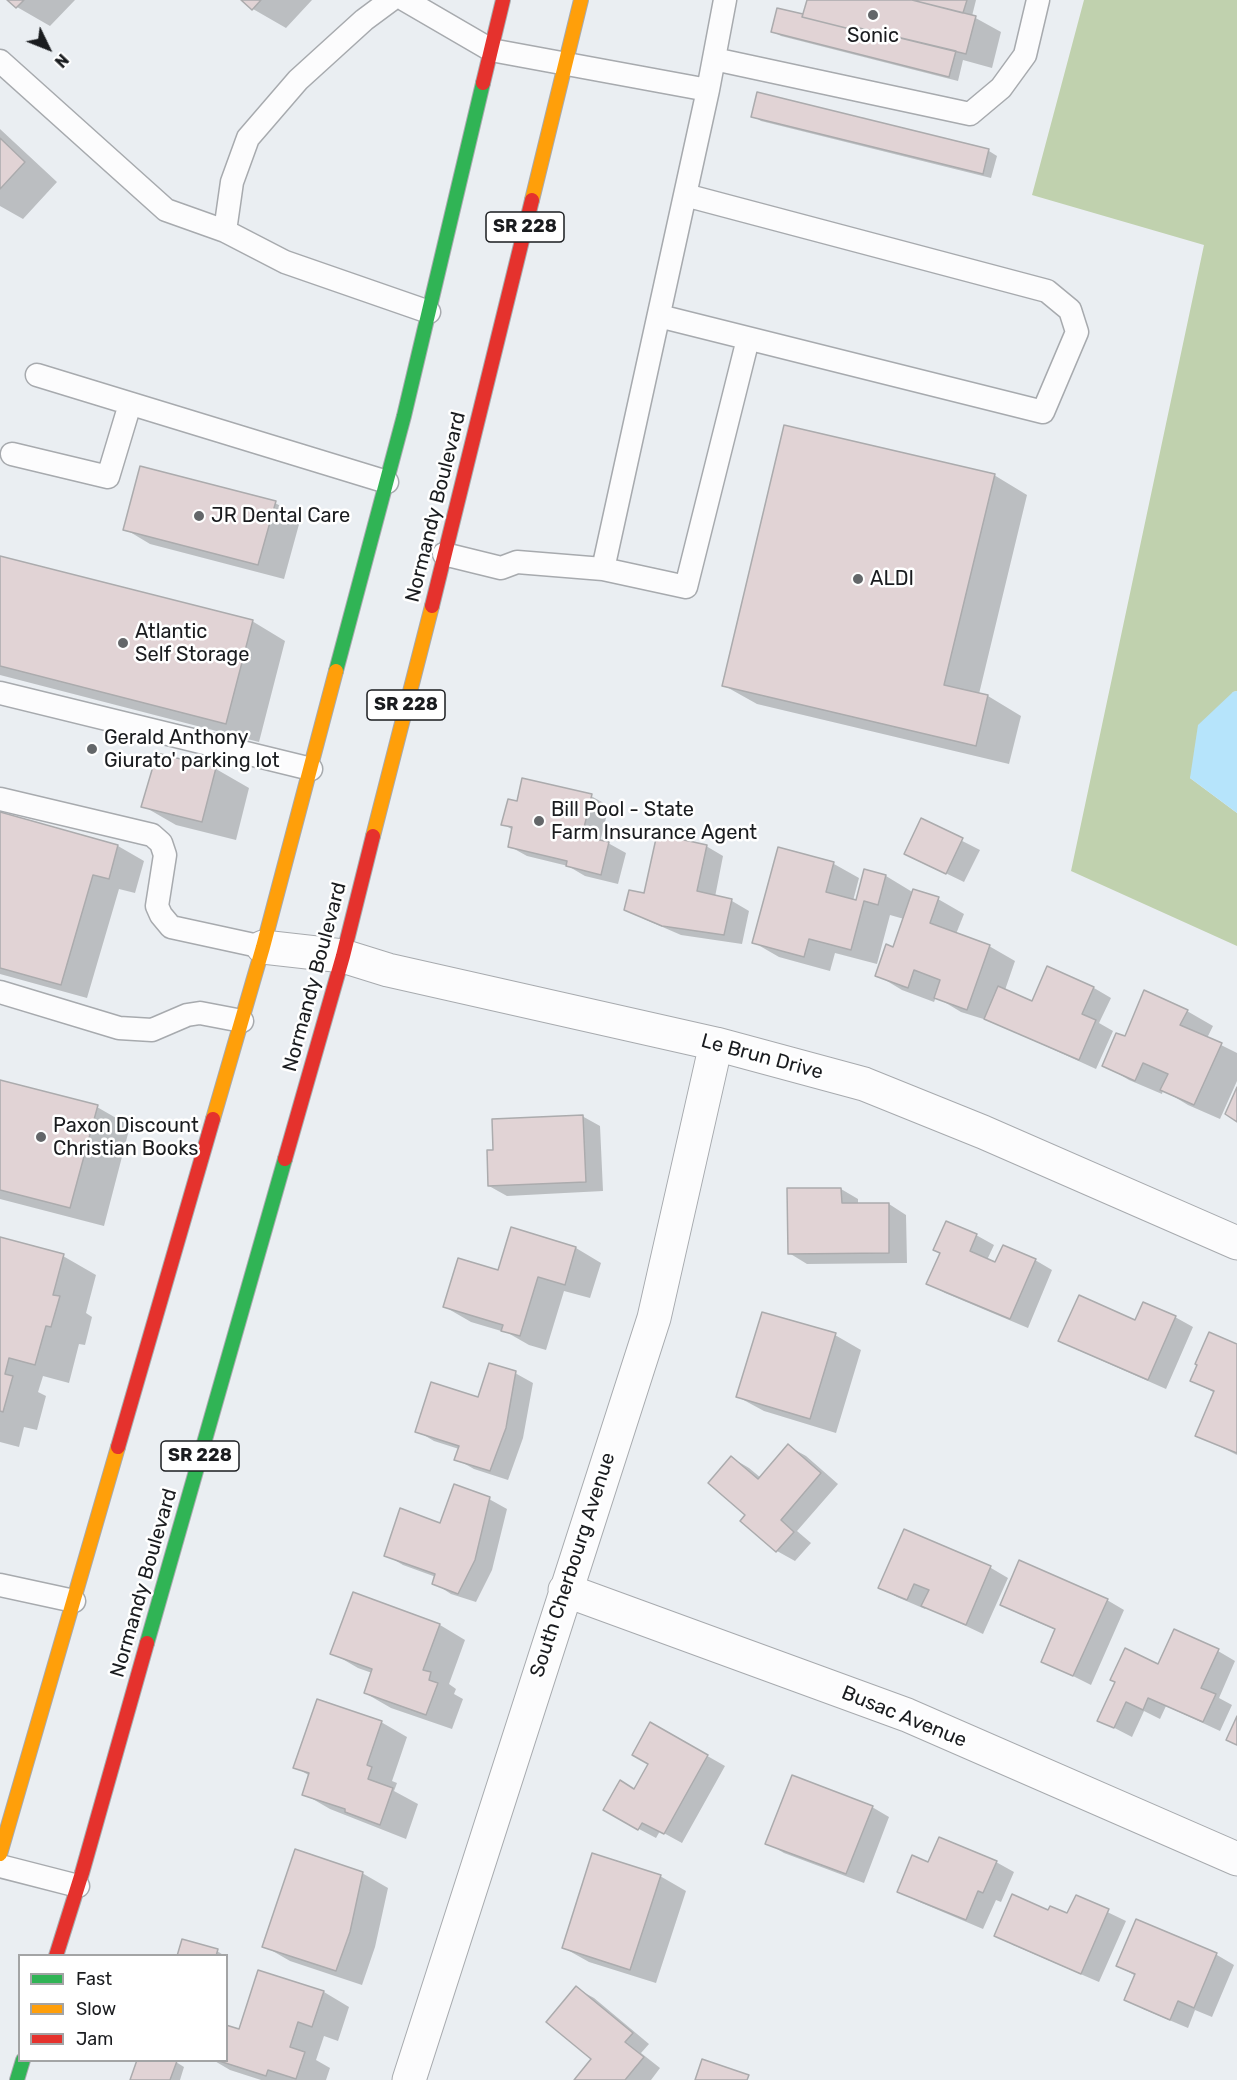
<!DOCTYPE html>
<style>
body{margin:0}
#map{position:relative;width:1237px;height:2080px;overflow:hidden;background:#eaeef2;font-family:Rubik,sans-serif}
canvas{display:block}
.legend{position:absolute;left:18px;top:1954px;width:210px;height:108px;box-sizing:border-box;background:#fff;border:2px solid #a3a4a5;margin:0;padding:8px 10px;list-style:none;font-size:18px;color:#1a1c1f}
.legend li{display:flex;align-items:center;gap:12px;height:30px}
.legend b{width:30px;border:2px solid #a3a4a5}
.north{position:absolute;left:18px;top:18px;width:60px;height:60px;-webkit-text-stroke:4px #fff;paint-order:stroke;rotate:133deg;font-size:16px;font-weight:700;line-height:24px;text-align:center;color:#1a1c1f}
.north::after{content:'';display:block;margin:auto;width:21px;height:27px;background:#1a1c1f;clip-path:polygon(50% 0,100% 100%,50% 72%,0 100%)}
</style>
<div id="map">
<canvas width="1237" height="2080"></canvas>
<ul class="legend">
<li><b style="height:8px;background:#30b455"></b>Fast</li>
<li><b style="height:8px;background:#ff9f0a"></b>Slow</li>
<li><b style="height:8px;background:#e5322d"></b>Jam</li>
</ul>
<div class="north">N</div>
</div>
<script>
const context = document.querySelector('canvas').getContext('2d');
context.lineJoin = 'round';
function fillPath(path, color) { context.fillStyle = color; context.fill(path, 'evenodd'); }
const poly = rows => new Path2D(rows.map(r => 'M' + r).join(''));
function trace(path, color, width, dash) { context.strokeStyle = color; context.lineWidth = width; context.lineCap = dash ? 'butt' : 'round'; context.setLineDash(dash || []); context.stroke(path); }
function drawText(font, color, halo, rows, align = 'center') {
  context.font = font + ' Rubik,sans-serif'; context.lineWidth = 5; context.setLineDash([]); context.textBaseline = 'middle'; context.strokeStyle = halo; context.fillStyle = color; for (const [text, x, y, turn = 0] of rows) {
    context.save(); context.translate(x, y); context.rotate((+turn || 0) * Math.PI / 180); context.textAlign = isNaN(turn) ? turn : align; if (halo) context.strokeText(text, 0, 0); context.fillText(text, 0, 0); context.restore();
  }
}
const forest = poly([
 [1084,0,1237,0,1237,691,1233,692,1190,778,1237,813,1237,946,1071,871,1204,245,1032,195]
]);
const water = poly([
 [1237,691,1237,813,1190,778,1198,725,1233,692]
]);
const shadow = poly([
 [10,0,75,0,50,26,17,7],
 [243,0,312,0,286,28,253,9],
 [808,0,976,0,972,16,1001,32,992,68,963,60,958,81,781,36,773,32,804,17],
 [758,94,989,151,997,156,991,178,761,121,753,116],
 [0,129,57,182,23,219,0,206],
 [994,475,1027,495,979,694,988,696,1021,716,1009,764,757,704,723,685],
 [275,503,301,517,284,579,150,544,125,529],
 [0,557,252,621,285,641,259,742,0,675],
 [158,755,216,769,249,788,236,840,176,825,143,806],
 [591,796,609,806,600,842,608,843,626,853,618,884,585,876,568,866,527,856,509,846,513,830,503,824],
 [0,813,118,846,144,861,135,893,119,889,87,998,0,974],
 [921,820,980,850,964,882,906,854],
 [706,846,723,856,715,897,732,901,749,911,742,944,681,935,644,919,626,909],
 [834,864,859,878,853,901,857,902,886,876,914,893,938,899,964,914,956,934,989,946,1015,961,1005,990,1033,1003,1048,968,1094,988,1111,998,1099,1023,1113,1031,1096,1069,993,1022,961,1012,936,997,934,1002,902,990,877,975,894,948,904,919,890,915,877,964,835,953,830,971,779,957,753,942],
 [1187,1011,1213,1026,1207,1038,1237,1053,1237,1081,1220,1119,1188,1105,1163,1090,1162,1094,1129,1080,1104,1065,1125,1038],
 [0,1081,97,1107,130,1126,104,1226,0,1199],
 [582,1116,600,1126,603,1191,507,1196,489,1186,495,1151],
 [841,1189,858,1199,858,1205,889,1204,906,1215,907,1263,807,1264,789,1253],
 [976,1235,994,1245,987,1260,996,1264,1035,1260,1052,1270,1028,1328,945,1293,928,1283],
 [0,1239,63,1256,96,1275,86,1313,92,1317,85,1345,79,1344,69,1383,43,1376,38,1392,46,1396,37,1430,24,1427,19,1447,0,1442],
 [576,1248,601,1263,590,1298,564,1291,546,1350,529,1345,508,1333,471,1322,445,1307,499,1272],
 [1175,1317,1193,1327,1166,1389,1078,1350,1060,1340,1136,1322],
 [835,1335,861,1350,836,1433,764,1411,738,1397],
 [1237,1345,1237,1455,1197,1435,1215,1393,1192,1381],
 [515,1373,533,1383,523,1438,508,1480,474,1469,456,1459,459,1449,434,1441,417,1431,479,1399],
 [788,1446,806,1456,838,1484,797,1531,811,1543,795,1561,777,1551,742,1521,747,1515,732,1458,749,1468,761,1478],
 [489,1499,507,1509,492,1570,476,1602,451,1594,434,1583,436,1577,403,1565,386,1555],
 [904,1531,991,1568,1008,1578,983,1634,926,1607,925,1609,897,1597,880,1587],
 [1107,1600,1124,1610,1091,1685,1043,1661,1056,1630,1019,1614,1002,1604],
 [440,1625,465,1640,449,1684,456,1689,454,1694,463,1699,452,1729,391,1708,365,1693,372,1673,358,1668,332,1653],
 [1218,1651,1235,1661,1219,1698,1232,1705,1220,1731,1166,1706,1160,1719,1144,1711,1132,1737,1099,1720,1159,1666],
 [381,1722,407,1737,392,1781,397,1783,394,1791,418,1804,406,1839,330,1809,304,1794,310,1776,295,1767],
 [651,1724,725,1766,682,1843,660,1831,656,1838,622,1820,635,1791,650,1764],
 [872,1807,889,1817,864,1883,784,1853,767,1843],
 [996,1862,1014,1872,1001,1902,996,1900,983,1929,917,1901,899,1891,929,1864],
 [362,1873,388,1888,375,1947,362,1985,290,1961,264,1946],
 [660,1876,686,1891,656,1983,589,1962,564,1948],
 [1076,1897,1126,1921,1099,1982,1013,1945,996,1935,1048,1912,1068,1915],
 [1136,1921,1217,1955,1234,1965,1212,2017,1195,2010,1188,2028,1143,2009,1126,1999,1136,1976,1118,1966],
 [217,1951,225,1956,178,1956],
 [259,1972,324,1992,349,2007,338,2041,324,2036,316,2060,330,2068,326,2080,261,2080,230,2070,213,2060,226,2060,240,2031],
 [576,1988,594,1998,649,2044,641,2053,660,2068,651,2080,576,2080,593,2059],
 [176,2062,184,2067,180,2080,132,2080]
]);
const building = poly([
 [7,0,24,0,16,8,7,0],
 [241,0,261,0,252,10,241,0],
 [807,0,912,0,976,16,966,54,855,27,854,30,802,17,807,0],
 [912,0,967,0,963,13,912,0],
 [777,8,803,14,802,17,854,30,855,27,956,51,949,77,771,32,777,8],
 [757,92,989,149,983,174,751,117,757,92],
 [0,138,25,162,0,189,0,138],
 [784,425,995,474,944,685,988,695,976,746,722,686,784,425],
 [140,466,276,501,258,565,123,530,140,466],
 [0,556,253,620,226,724,0,666,0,556],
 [157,753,216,768,202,822,141,807,157,753],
 [522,778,592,794,582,836,609,842,601,875,566,866,567,861,508,847,512,827,501,825,508,799,517,801,522,778],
 [0,812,118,845,109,879,93,875,61,985,0,968,0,812],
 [921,818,963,838,946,874,904,854,921,818],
 [657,834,707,845,697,891,732,899,724,935,662,926,624,910,629,890,644,893,657,834],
 [778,847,834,862,826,892,856,900,864,869,886,875,878,905,864,901,851,950,809,939,804,957,752,943,778,847],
 [913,889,939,897,930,923,990,945,967,1010,934,998,940,980,914,970,908,988,875,976,886,944,893,947,913,889],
 [1047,966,1094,987,1082,1014,1096,1020,1079,1060,984,1019,998,986,1032,1001,1047,966],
 [1144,990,1188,1010,1180,1025,1222,1043,1194,1105,1160,1090,1168,1074,1143,1063,1135,1081,1102,1066,1116,1033,1125,1036,1144,990],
 [0,1080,98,1105,70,1208,0,1190,0,1080],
 [1237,1087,1237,1122,1225,1114,1237,1087],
 [583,1115,586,1182,488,1186,487,1150,493,1150,492,1119,583,1115],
 [787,1188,841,1188,842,1203,889,1203,889,1253,788,1254,787,1188],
 [946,1221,977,1234,970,1251,995,1262,1003,1245,1036,1259,1010,1319,926,1284,940,1253,933,1250,946,1221],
 [511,1227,576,1247,565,1285,538,1277,520,1336,501,1331,503,1325,443,1307,458,1258,498,1270,511,1227],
 [0,1237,64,1254,53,1295,60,1296,51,1327,46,1326,35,1365,9,1358,5,1374,13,1376,3,1412,0,1411,0,1237],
 [1079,1295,1135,1320,1143,1302,1176,1316,1148,1380,1058,1341,1079,1295],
 [762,1312,836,1333,810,1419,736,1397,762,1312],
 [1209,1332,1237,1344,1237,1453,1195,1436,1214,1391,1190,1381,1197,1365,1195,1364,1209,1332],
 [489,1363,516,1371,506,1428,490,1471,454,1460,459,1446,415,1432,431,1382,478,1397,489,1363],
 [788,1444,821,1473,781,1520,794,1532,776,1552,740,1521,745,1515,708,1483,731,1456,758,1479,788,1444],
 [454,1484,490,1497,475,1560,458,1594,432,1584,435,1574,384,1556,400,1508,440,1523,454,1484],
 [904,1529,991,1566,966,1625,921,1606,929,1590,914,1584,907,1600,878,1588,904,1529],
 [1019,1560,1108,1599,1073,1676,1041,1662,1055,1629,1000,1605,1019,1560],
 [353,1592,440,1624,423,1670,431,1672,429,1680,438,1683,426,1715,364,1693,372,1669,330,1654,353,1592],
 [1174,1629,1219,1649,1201,1688,1216,1694,1203,1722,1148,1698,1143,1710,1126,1702,1114,1728,1097,1721,1115,1682,1110,1680,1125,1648,1158,1664,1174,1629],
 [317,1699,382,1721,367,1765,372,1767,368,1779,393,1788,380,1825,345,1812,345,1809,302,1795,309,1773,293,1768,317,1699],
 [1237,1716,1237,1745,1226,1740,1237,1716],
 [650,1722,708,1755,664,1834,642,1823,638,1830,603,1810,620,1780,634,1789,648,1764,632,1755,650,1722],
 [792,1775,873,1806,846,1874,765,1844,792,1775],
 [939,1837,997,1861,983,1893,978,1891,966,1920,897,1892,912,1855,928,1862,939,1837],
 [295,1849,363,1872,350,1932,336,1971,262,1947,295,1849],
 [592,1853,661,1875,630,1970,562,1948,592,1853],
 [1012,1894,1048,1910,1050,1906,1067,1913,1076,1895,1109,1909,1081,1974,994,1936,1012,1894],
 [1136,1919,1217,1953,1194,2008,1178,2001,1170,2020,1124,2000,1135,1974,1116,1966,1136,1919],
 [182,1939,218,1949,216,1956,177,1956,182,1939],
 [258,1970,324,1991,312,2027,298,2022,290,2047,305,2052,296,2079,268,2070,266,2076,216,2060,226,2060,226,2025,239,2029,258,1970],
 [576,1986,633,2033,625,2042,644,2057,625,2080,574,2080,591,2059,546,2022,576,1986],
 [702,2059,749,2075,747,2080,695,2080,702,2059],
 [137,2060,176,2060,177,2061,170,2080,130,2080,137,2060]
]);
const lane = poly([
 [391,0,364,20,298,80,248,138,232,182,225,231,285,262,429,312],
 [405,0,491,50,708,90,725,0],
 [714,59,970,114,1001,88,1025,55,1038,0],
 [0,61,166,210,225,231],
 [659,316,1043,412,1077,332,1070,310,1047,291,685,195],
 [37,375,387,482],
 [12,454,108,477,130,404],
 [444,554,501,568,517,562,603,569,686,587,748,339],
 [603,569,708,90],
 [0,693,311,769],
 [0,799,152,835,161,843,165,855,157,906,161,915,171,927,263,947],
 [0,992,119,1028,152,1030,187,1015,200,1013,242,1021],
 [0,1585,74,1601],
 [0,1866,78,1886]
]);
const street = poly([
 [263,947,343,956,388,970,716,1044,864,1084,983,1132,1237,1243],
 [565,1590,907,1715,1237,1859],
 [409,2080,654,1318,716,1044]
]);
const fast = poly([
 [336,671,404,416,483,83],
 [147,1643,285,1159],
 [17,2080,23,2060]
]);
const slow = poly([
 [532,200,581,0],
 [373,836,432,606],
 [213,1119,263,947,336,671],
 [0,1854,118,1447]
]);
const jam = poly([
 [483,83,503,0],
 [432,606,532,200],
 [285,1159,343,956,373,836],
 [118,1447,213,1119],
 [56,1956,82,1873,147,1643]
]);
const markers = [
 [873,15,6,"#636669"],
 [199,516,6,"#636669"],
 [858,579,6,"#636669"],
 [123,643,6,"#636669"],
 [92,749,6,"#636669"],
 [539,821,6,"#636669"],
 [41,1137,6,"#636669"]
];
const shields = [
 [525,227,78],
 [406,705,78],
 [200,1456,78]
];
const shieldNames = [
 ["SR 228",525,227],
 ["SR 228",406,705],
 ["SR 228",200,1456]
];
const poiNames = [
 ["Sonic",873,36,"center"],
 ["JR Dental Care",211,516],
 ["ALDI",870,579],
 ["Atlantic",135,632],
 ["Self Storage",135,655],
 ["Gerald Anthony",104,738],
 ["Giurato' parking lot",104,761],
 ["Bill Pool - State",551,810],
 ["Farm Insurance Agent",551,833],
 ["Paxon Discount",53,1126],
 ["Christian Books",53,1149]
];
const streetNames = [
 ["Normandy Boulevard",436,507,-76],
 ["Normandy Boulevard",315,977,-75],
 ["Le Brun Drive",762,1057,15],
 ["South Cherbourg Avenue",573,1565,-72],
 ["Normandy Boulevard",144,1583,-74],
 ["Busac Avenue",904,1717,22]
];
fillPath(forest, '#c0d1ae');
fillPath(water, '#b6e4fb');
fillPath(shadow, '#0003');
fillPath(building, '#e1d3d5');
trace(building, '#ababad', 1.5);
trace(lane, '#a7aaae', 25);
trace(street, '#a7aaae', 35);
trace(fast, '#a7aaae', 16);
trace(slow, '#a7aaae', 16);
trace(jam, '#a7aaae', 16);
trace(lane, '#fcfcfd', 22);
trace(street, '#fcfcfd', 33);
trace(fast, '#30b455', 14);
trace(slow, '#ff9f0a', 14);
trace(jam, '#e5322d', 14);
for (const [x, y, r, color] of markers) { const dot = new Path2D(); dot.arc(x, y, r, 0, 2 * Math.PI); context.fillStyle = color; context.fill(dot); trace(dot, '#fff', 2); }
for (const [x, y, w] of shields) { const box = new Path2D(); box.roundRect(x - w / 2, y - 15, w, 30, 4.5); context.fillStyle = '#fff'; context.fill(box); trace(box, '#1a1c1f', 1.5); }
drawText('bold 18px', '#1a1c1f', null, shieldNames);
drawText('20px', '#1a1c1f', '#fff', poiNames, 'left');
drawText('20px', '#1a1c1f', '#fff', streetNames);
</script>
